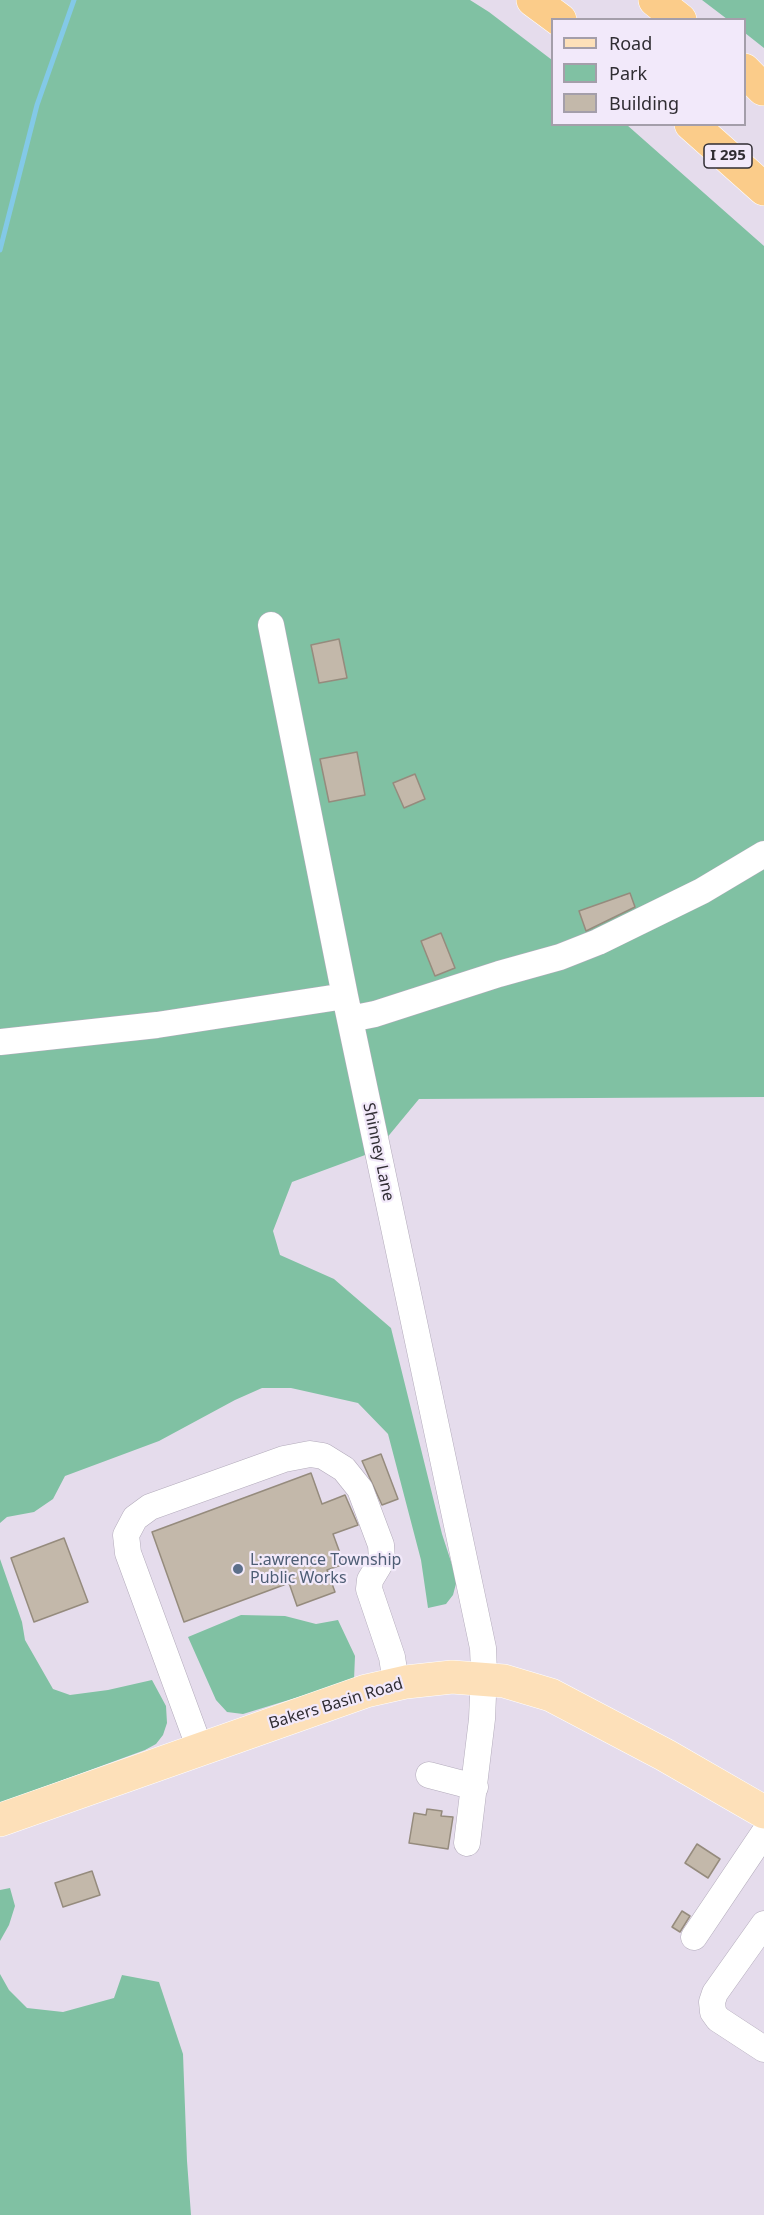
<!DOCTYPE html>
<style>
body{margin:0}
#map{position:relative;width:764px;height:2215px;overflow:hidden;background:#e5dcec;font-family:"Noto Sans",sans-serif}
canvas{display:block}
.legend{position:absolute;left:551px;top:18px;width:195px;height:108px;box-sizing:border-box;background:#f2e9fa;border:2px solid #a49eaa;margin:0;padding:8px 10px;list-style:none;font-size:18px;color:#302d33}
.legend li{display:flex;align-items:center;gap:12px;height:30px}
.legend b{width:30px;border:2px solid #a49eaa}
</style>
<div id="map">
<canvas width="764" height="2215"></canvas>
<ul class="legend">
<li><b style="height:8px;background:#fde0b9"></b>Road</li>
<li><b style="height:16px;background:#80c1a3"></b>Park</li>
<li><b style="height:16px;background:#c3b8aa"></b>Building</li>
</ul>
</div>
<script>
const context = document.querySelector('canvas').getContext('2d');
context.lineJoin = 'round';
function fillPath(path, color) { context.fillStyle = color; context.fill(path, 'evenodd'); }
const poly = rows => new Path2D(rows.map(r => 'M' + r).join(''));
function trace(path, color, width, dash) { context.strokeStyle = color; context.lineWidth = width; context.lineCap = dash ? 'butt' : 'round'; context.setLineDash(dash || []); context.stroke(path); }
function drawText(font, color, halo, rows, align = 'center') {
  context.font = font + ' "Noto Sans",sans-serif'; context.lineWidth = 4.5; context.setLineDash([]); context.textBaseline = 'middle'; context.strokeStyle = halo; context.fillStyle = color; for (const [text, x, y, turn = 0] of rows) {
    context.save(); context.translate(x, y); context.rotate((+turn || 0) * Math.PI / 180); context.textAlign = isNaN(turn) ? turn : align; if (halo) context.strokeText(text, 0, 0); context.fillText(text, 0, 0); context.restore();
  }
}
const green = poly([
 [0,0,470,0,489,12,552,60,552,124,627,125,764,246,764,1097,419,1099,376,1151,292,1182,273,1231,280,1255,334,1279,391,1328,442,1534,457,1580,453,1595,446,1604,428,1608,421,1560,388,1434,358,1403,291,1388,262,1388,235,1400,159,1441,65,1476,53,1499,34,1512,7,1517,0,1523],
 [702,0,764,0,764,48,745,33,744,20,727,19],
 [0,1559,22,1622,25,1640,53,1689,70,1695,108,1690,152,1680,166,1706,167,1723,163,1735,156,1744,145,1750,0,1803],
 [241,1615,285,1616,316,1624,338,1620,355,1656,354,1680,243,1714,227,1712,216,1700,188,1637],
 [10,1888,15,1906,9,1925,0,1941,0,1890],
 [0,1974,9,1990,27,2008,63,2012,114,1998,122,1975,159,1982,183,2054,187,2161,191,2215,0,2215]
]);
const stream = poly([
 [0,250,37,105,74,0]
]);
const building = poly([
 [339,639,347,678,319,683,311,645,339,639],
 [357,752,365,795,329,802,320,759,357,752],
 [415,774,425,799,404,808,393,783,415,774],
 [630,893,635,907,586,931,579,911,630,893],
 [441,933,455,968,435,976,421,941,441,933],
 [381,1454,398,1499,382,1505,362,1461,381,1454],
 [311,1473,322,1504,345,1495,358,1525,333,1534,344,1564,327,1570,335,1592,297,1606,289,1583,184,1622,152,1532,311,1473],
 [64,1538,88,1602,34,1622,11,1558,64,1538],
 [427,1809,442,1811,441,1816,453,1817,448,1849,409,1843,414,1813,426,1815,427,1809],
 [697,1844,720,1859,708,1878,685,1863,697,1844],
 [92,1871,100,1895,63,1907,55,1883,92,1871],
 [682,1911,690,1916,680,1932,672,1927,682,1911]
]);
const minor = poly([
 [271,625,345,996,483,1648,484,1672,482,1719,467,1843],
 [350,1019,375,1014,499,974,560,957,598,942,702,891,764,854],
 [0,1042,157,1025,345,996],
 [200,1749,128,1553,126,1535,135,1518,150,1507,284,1459,310,1454,323,1456,344,1469,360,1489,381,1545,382,1560,370,1580,369,1589,392,1657,396,1683],
 [429,1775,475,1787],
 [764,1924,715,1993,712,2002,713,2012,718,2019,764,2049],
 [694,1937,764,1833]
]);
const major = poly([
 [0,1820,366,1691,406,1682,452,1677,504,1681,551,1695,665,1755,764,1812]
]);
const highway = poly([
 [533,0,560,20],
 [655,0,680,20],
 [744,70,763,89],
 [691,124,764,189]
]);
const markers = [
 [238,1569,6,"#5c6f8a"]
];
const shields = [
 [728,156,48]
];
const shieldNames = [
 ["I 295",728,156]
];
const streetNames = [
 ["Shinney Lane",378,1152,78],
 ["Bakers Basin Road",336,1704,-17]
];
const serviceNames = [
 ["L:awrence Township",250,1560],
 ["Public Works",250,1578]
];
fillPath(green, '#80c1a3');
trace(stream, '#83c9e7', 5);
fillPath(building, '#c3b8aa');
trace(building, '#958b7d', 1.5);
trace(minor, '#b3abbb', 27);
trace(major, '#fff', 34);
trace(highway, '#fff', 34);
trace(minor, '#fff', 26);
trace(major, '#fde0b9', 33);
trace(highway, '#fbcc8a', 33);
for (const [x, y, r, color] of markers) { const dot = new Path2D(); dot.arc(x, y, r, 0, 2 * Math.PI); context.fillStyle = color; context.fill(dot); trace(dot, '#f2e9fa', 2); }
for (const [x, y, w] of shields) { const box = new Path2D(); box.roundRect(x - w / 2, y - 12, w, 24, 4.5); context.fillStyle = '#f2e9fa'; context.fill(box); trace(box, '#302d33', 1.5); }
drawText('bold 15px', '#302d33', null, shieldNames);
drawText('16px', '#302d33', '#f2e9fa', streetNames);
drawText('16px', '#4e5e75', '#f2e9fa', serviceNames, 'left');
</script>
